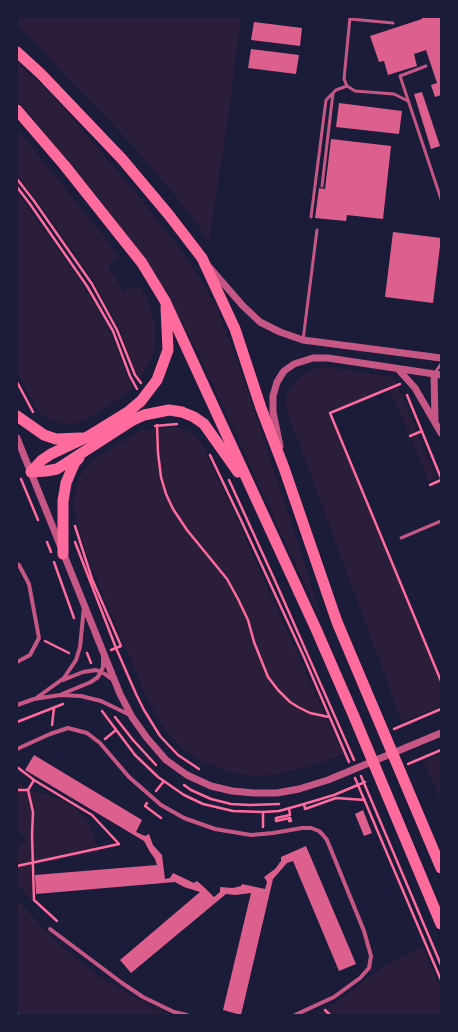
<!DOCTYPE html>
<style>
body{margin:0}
#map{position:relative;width:458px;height:1032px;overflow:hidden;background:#1b1b3a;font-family:"Noto Sans",sans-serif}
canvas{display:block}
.frame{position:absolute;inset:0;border:18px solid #1b1b3a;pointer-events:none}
</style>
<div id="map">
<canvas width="458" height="1032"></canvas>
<div class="frame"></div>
</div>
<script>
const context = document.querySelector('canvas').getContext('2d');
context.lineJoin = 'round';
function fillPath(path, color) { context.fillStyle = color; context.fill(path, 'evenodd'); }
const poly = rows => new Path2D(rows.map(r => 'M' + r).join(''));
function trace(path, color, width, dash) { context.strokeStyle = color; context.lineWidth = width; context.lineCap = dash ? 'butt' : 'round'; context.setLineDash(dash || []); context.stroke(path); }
const green = poly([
 [17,17,241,17,228,120,209,242,188,211,134,147,17,25],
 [17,62,53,96,132,188,180,249,201,280,218,310,247,389,304,561,323,624,200,357,167,292,144,257,97,196,17,100],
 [17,129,103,235,119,257,111,263,108,267,124,292,134,287,140,286,148,301,155,324,155,346,150,362,140,379,134,368,120,329,95,283,36,199,17,175],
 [17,192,85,288,110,332,127,376,133,387,127,393,98,413,79,423,66,424,54,422,45,417,37,410,17,372],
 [327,367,386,376,395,379,398,384,328,412,441,685,441,706,402,722,285,406,287,393,294,383,300,377,316,368],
 [398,386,417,431,409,434,390,390],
 [173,426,187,430,195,436,202,444,207,454,343,754,311,766,273,775,251,776,233,773,201,761,183,749,172,738,162,725,147,698,91,567,76,520,74,509,74,496,80,476,90,463,99,456,139,431],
 [418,435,437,479,429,482,411,438],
 [441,753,441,801,423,760],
 [17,776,23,788,32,791,50,795,74,807,86,819,94,836,100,852,31,865,33,902,17,884,17,848,26,840,17,829],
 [17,900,61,946,99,976,153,1008,172,1015,17,1015],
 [423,947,441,990,441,1015,316,1015,336,1003,387,963]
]);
const building = poly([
 [422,17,441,17,441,95,435,97,431,85,437,83,426,50,414,54,417,66,388,75,384,61,379,62,370,36,422,19],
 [254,22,302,28,300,46,251,40],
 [251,49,299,55,296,74,248,68],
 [422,92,440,146,431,149,414,94],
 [339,103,402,111,399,134,336,127],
 [331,139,391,146,383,219,347,215,346,221,315,218,319,188,325,189],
 [393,232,441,238,433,303,385,297],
 [34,755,142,820,136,832,145,836,149,834,153,845,162,855,165,879,170,878,173,873,194,883,197,881,205,888,214,897,220,892,220,887,233,888,241,886,242,884,265,889,267,882,264,877,275,869,281,861,281,857,306,846,356,964,339,971,293,861,287,863,273,879,241,1015,223,1010,251,893,235,895,226,894,131,973,120,960,200,892,184,887,175,882,36,894,35,875,157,865,155,859,150,852,144,841,25,770],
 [363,810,372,833,364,836,355,814]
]);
const path = poly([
 [17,179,34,201,92,284,117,330,135,375,141,383],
 [17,187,30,204,87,286,113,331,130,376,137,389],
 [17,382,33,412],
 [400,384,330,413,441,681],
 [407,395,441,478],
 [157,425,158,453,161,477,166,494,173,509,187,530,227,579,238,599,248,620,254,642,268,677,278,690,290,702,298,707,310,713,329,717],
 [155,426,177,424],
 [410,436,422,431],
 [210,455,240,518,304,657,349,762],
 [21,479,38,520],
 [229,480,276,583,354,760],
 [430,485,441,480],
 [75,526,92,579,121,646,111,650],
 [47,542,51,552],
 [75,542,116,648,136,694,144,710,160,736,178,755,199,769],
 [54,562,74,618],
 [45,641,69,653],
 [87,653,91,663],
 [102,711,135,755,158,777,184,795,203,804,233,811,263,812,279,811,304,804,334,795,365,782],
 [115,717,133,740,156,765],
 [17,722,63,704],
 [52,725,54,708],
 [394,729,441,709],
 [105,739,116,730],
 [408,764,441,750],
 [17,767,34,780,92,815,119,844,17,866],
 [361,776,441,965],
 [355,778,441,980],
 [34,780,28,790,33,812,32,835,34,900,57,921],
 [184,785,191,790,211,799,231,804,250,805,279,804],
 [17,790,28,790],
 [156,791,164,781],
 [147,803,145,806,161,818],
 [304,804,305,809,336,798,365,800],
 [289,808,290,815,276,818,276,821,290,818,291,821,289,821],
 [263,812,263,827],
 [325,1010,330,1015],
 [17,1014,19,1015]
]);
const service = poly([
 [350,17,344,79,347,86,355,91,394,94,408,101],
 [350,19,393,23],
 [426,66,400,76,441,199],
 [322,186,333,93],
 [311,217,326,100,336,90,347,86],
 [303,340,317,230],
 [434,374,441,364],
 [401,538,441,521]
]);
const minor = poly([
 [17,564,19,565,29,584,39,638,30,655,17,662],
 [63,680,83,672,96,670,105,674,112,679],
 [62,694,91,682,98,677,103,667,103,657],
 [35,699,64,678,76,660,80,647,84,607],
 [17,705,34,699,60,695,81,696,101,701,130,715],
 [17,749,50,734,68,728,87,733,100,743,129,777,161,805,184,818,215,829,251,835,273,833,302,828,311,828,319,831,323,835,327,840,364,931,371,956,369,968,360,978,334,997,295,1015],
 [50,929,122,983,143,997,174,1012,187,1015]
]);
const tertiary = poly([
 [210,268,243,306,260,322,280,332,303,340,441,358],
 [398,369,415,388,441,433],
 [434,374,435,420],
 [17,438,120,694,132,717,147,738,166,760,187,775,211,786,232,791,254,793,277,793,299,789,328,780,441,733],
 [280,446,273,412,273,396,277,382,284,371,294,364,313,358,328,358,441,375]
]);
const trunk = poly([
 [17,52,41,74,122,159,169,215,202,258,235,329,261,408,284,468,337,622,441,868],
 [17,110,65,166,142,263,165,301,316,629,353,714,441,924],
 [17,416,44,435,56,439,81,438],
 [31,472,46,471,57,469,133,420,144,415,169,410,182,412,194,417,204,424,238,472],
 [31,472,42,460,51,454,89,436,128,412,141,401,157,380,168,350,166,307],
 [63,554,63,501,66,483,71,471,75,462,79,458]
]);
fillPath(green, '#2a1e3b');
fillPath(building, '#dd5f8e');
trace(path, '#ff6b9d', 2.5);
trace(service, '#c65784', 3);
trace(minor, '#c65784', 4);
trace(tertiary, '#c65784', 7);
trace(trunk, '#ff6b9d', 11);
</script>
